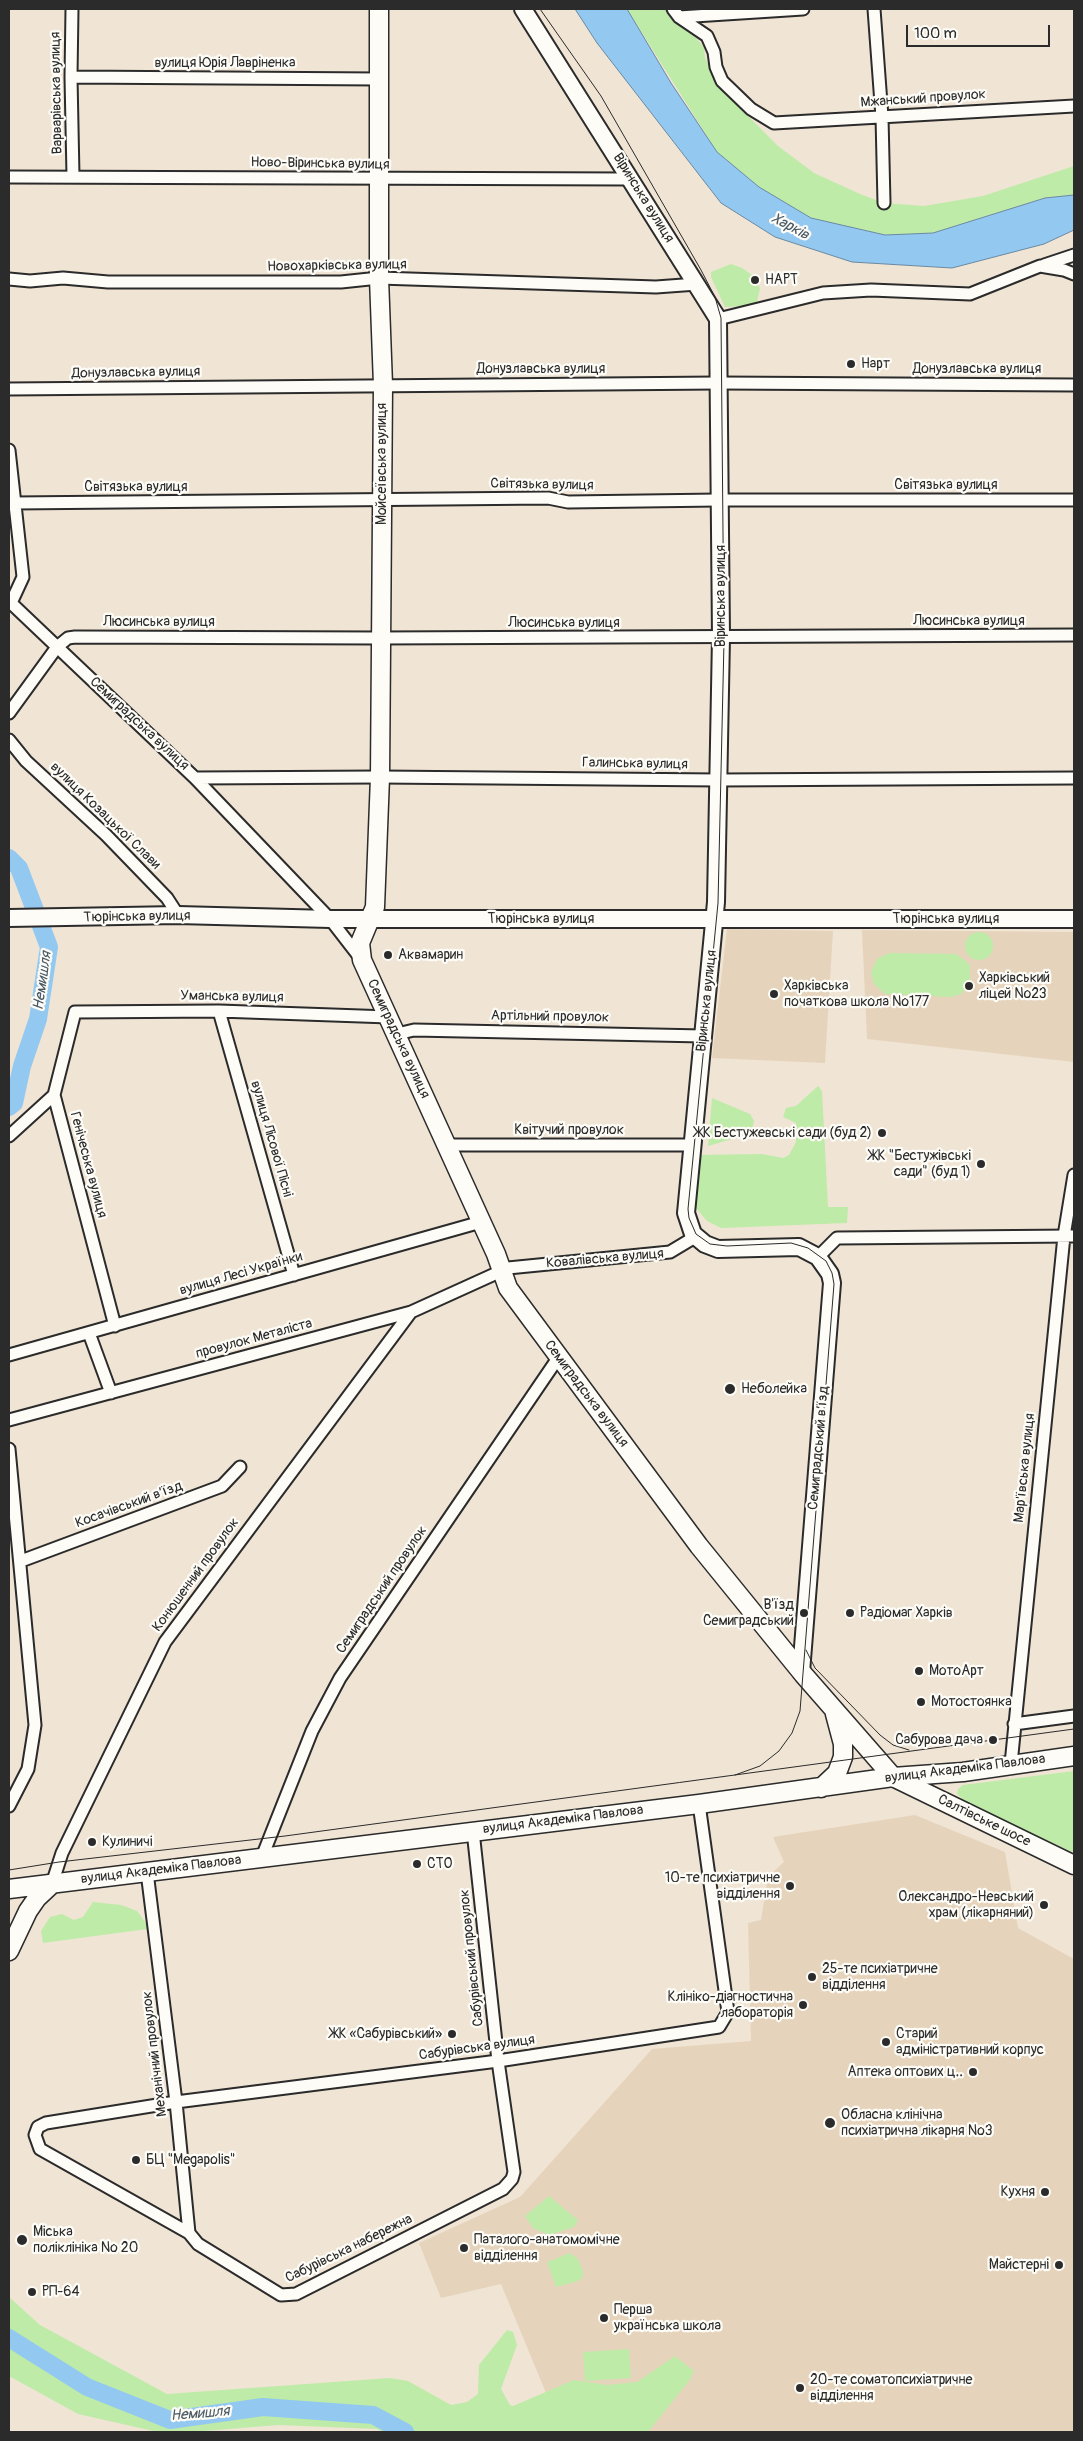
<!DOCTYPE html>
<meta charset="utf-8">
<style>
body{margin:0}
#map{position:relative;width:1083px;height:2441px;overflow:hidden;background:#f0e4d4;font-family:Pangolin,sans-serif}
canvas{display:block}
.frame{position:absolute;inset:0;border:10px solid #2b2b2b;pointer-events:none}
.scale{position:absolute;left:906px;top:25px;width:144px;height:22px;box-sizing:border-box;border:2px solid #2b2b2b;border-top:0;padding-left:6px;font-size:15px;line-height:18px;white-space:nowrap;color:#2b2b2b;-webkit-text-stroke:4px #fdfcf7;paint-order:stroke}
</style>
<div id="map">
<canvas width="1083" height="2441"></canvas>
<div class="frame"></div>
<div class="scale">100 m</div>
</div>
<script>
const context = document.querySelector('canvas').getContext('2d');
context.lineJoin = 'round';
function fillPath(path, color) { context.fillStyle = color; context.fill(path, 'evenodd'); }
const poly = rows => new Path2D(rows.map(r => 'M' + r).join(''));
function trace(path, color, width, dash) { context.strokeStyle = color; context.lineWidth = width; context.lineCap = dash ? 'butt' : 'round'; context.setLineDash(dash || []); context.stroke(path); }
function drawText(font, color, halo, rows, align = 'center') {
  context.font = font + ' Pangolin,sans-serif'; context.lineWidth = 4.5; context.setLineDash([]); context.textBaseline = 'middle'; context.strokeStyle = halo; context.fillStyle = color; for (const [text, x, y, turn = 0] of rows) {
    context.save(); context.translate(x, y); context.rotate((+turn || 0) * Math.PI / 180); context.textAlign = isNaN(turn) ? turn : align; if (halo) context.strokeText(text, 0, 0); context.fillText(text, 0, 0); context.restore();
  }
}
const built = poly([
 [727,929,833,931,825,1063,712,1058],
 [862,930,1074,932,1074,1062,867,1039],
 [915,1815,1005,1852,1018,1928,1074,1959,1074,2432,592,2432,546,2393,501,2284,441,2298,419,2243,520,2197,652,2049,751,2041,748,1923,761,1920,768,1877,784,1862,773,1837]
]);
const green = poly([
 [627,9,666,9,673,17,688,27,704,48,705,58,712,71,739,107,778,146,814,173,860,194,884,203,924,206,983,196,1074,166,1074,195,1045,198,933,233,885,235,811,218,759,187,717,152],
 [731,264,742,268,752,275,760,288,757,302,746,306,725,307,711,277,711,272],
 '965 946a14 14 0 1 1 28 0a14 14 0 1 1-28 0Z',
 [889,953,956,954,966,961,970,966,970,983,961,994,951,997,885,994,874,984,871,972,877,959],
 [818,1086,822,1091,828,1207,848,1207,847,1223,721,1228,707,1221,696,1208,695,1197,697,1155,762,1154,783,1158,789,1155,796,1142,796,1123,783,1117,786,1108,796,1106],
 [712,1098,750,1114,754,1121,752,1131,749,1134,708,1146],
 [1074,1771,1074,1851,1072,1852,968,1804,957,1794,958,1789,963,1785],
 [93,1902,121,1905,137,1911,148,1926,147,1929,43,1943,41,1931,50,1917,62,1914,74,1920,83,1917],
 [549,2196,578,2220,574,2227,549,2235,533,2228,525,2216],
 [570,2253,578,2259,583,2271,583,2277,578,2281,556,2287,547,2262],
 [9,2297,40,2325,167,2394,390,2378,408,2381,451,2405,467,2402,478,2394,479,2365,507,2330,513,2332,517,2345,501,2389,510,2405,513,2406,574,2380,607,2385,637,2382,675,2356,694,2371,689,2381,648,2432,383,2432,377,2429,278,2425,192,2432,158,2432,78,2414,9,2376],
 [629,2349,631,2378,585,2381,583,2352]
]);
const water = poly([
 [575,9,627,9,671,83,717,152,759,187,811,218,885,235,933,233,1045,198,1074,195,1074,230,1044,244,952,268,852,262,775,237,721,203,597,43,575,9]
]);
const river = poly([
 [9,858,19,868,49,947,38,1019,22,1066,14,1103,9,1107],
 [9,2338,87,2387,170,2420,263,2407,373,2415,405,2432]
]);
const minor = poly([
 [72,9,71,77,73,176],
 [673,9,679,17,707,36,714,52,716,67,722,81,751,109,774,123,1074,106],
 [874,9,882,117,884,203],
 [679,17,803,9],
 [71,77,380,79],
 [9,177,630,179],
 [1044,265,1074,255],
 [9,279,30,281,63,278,108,282,341,282,379,278,656,287,697,284],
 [718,319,823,293,871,290,970,294,1040,266,1064,270,1074,274],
 [9,389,718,383,1074,385],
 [9,450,23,577,11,603],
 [9,505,14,503,548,498,568,502,718,500,1074,500],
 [11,603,195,778,330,919,361,959],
 [9,713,57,647,68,638,75,637,379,638,1074,635],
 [9,740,26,761,106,835,167,898,178,915],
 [195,778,380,777,719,780,1074,778],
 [219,1011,294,1275],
 [397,1034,414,1030,703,1036],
 [9,1136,54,1095],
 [446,1145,692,1145],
 [818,1257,837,1238,1074,1236],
 [115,1326,54,1095,75,1012,219,1011,389,1017],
 [89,1333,111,1393],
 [9,1355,481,1222],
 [9,1420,411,1312,508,1268,670,1252,695,1237],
 [9,1449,35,1725,28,1769,9,1806],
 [21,1561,222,1486,240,1467],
 [1014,1724,1074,1716],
 [1011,1764,1064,1236,1074,1175],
 [473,1831,498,2061,514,2172,512,2179,503,2189,296,2294,281,2295,198,2244,189,2233,40,2149,35,2135,38,2127,46,2123,176,2102,498,2061,719,2027,728,2012,699,1804],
 [262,1857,312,1731,340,1678,558,1358],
 [147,1872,176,2102,189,2233],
 [52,1884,62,1853,165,1642,411,1312]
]);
const secondary = poly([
 [523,9,718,319,721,637,716,902,686,1213,693,1234,705,1244,718,1249,799,1247,818,1257,830,1274,832,1283,801,1672],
 [9,918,178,915,330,919,1074,919]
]);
const primary = poly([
 [379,9,379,278,383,385,380,777,375,907,360,943,362,960,496,1254,508,1288,699,1546,803,1674,893,1777,1074,1865],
 [821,1788,837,1773,843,1757,843,1744,835,1714],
 [9,1889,699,1804,893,1777,963,1772,1074,1756],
 [9,1951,28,1911,37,1898,52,1884]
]);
const tram = poly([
 [540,9,601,96,701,270,715,297,721,318,724,641,718,903,688,1209,689,1218,696,1234,710,1244,727,1246,791,1243,808,1248,826,1261,832,1273,834,1284,800,1711,792,1733,779,1751,760,1766,735,1775],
 [806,1650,815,1668,880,1735,893,1745,909,1750],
 [9,1870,59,1862,285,1836,1074,1729]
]);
const markers = [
 [755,280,5,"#2b2b2b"],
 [851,364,5,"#2b2b2b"],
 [388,955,5,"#2b2b2b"],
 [969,986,5,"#2b2b2b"],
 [774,994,5,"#2b2b2b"],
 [882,1133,5,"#2b2b2b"],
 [981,1164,5,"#2b2b2b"],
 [730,1389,6,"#2b2b2b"],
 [804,1613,5,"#2b2b2b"],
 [850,1613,5,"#2b2b2b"],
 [919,1671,5,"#2b2b2b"],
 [921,1702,5,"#2b2b2b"],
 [993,1740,5,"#2b2b2b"],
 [92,1842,5,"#2b2b2b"],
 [417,1864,5,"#2b2b2b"],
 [790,1886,5,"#2b2b2b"],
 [1044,1905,5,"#2b2b2b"],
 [812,1977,5,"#2b2b2b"],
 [803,2005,5,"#2b2b2b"],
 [452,2034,5,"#2b2b2b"],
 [886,2042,5,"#2b2b2b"],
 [973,2072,5,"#2b2b2b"],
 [830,2123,6,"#2b2b2b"],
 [136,2160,5,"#2b2b2b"],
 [1045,2192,5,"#2b2b2b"],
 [22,2240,6,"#2b2b2b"],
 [464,2248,5,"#2b2b2b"],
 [1059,2265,5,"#2b2b2b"],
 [32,2292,5,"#2b2b2b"],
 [604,2318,5,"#2b2b2b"],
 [800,2388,5,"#2b2b2b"]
];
const streetNames = [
 ["вулиця Юрія Лавріненка",225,63],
 ["Варварівська вулиця",57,93,-91],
 ["Мжанський провулок",923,99,-4],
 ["Ново-Віринська вулиця",320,164,1],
 ["Віринська вулиця",643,198,58],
 ["Новохарківська вулиця",337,266,-1],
 ["Донузлавська вулиця",541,369],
 ["Донузлавська вулиця",977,369],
 ["Донузлавська вулиця",136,373,-1],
 ["Мойсеївська вулиця",382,464,-90],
 ["Світязька вулиця",542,485,1],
 ["Світязька вулиця",946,485],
 ["Світязька вулиця",136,487],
 ["Віринська вулиця",721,596,-90],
 ["Люсинська вулиця",969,621],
 ["Люсинська вулиця",159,622],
 ["Люсинська вулиця",564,623],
 ["Семиградська вулиця",139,724,43],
 ["Галинська вулиця",635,764,1],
 ["вулиця Козацької Слави",105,816,44],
 ["Тюрінська вулиця",137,917,-1],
 ["Тюрінська вулиця",541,919],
 ["Тюрінська вулиця",946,919],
 ["Уманська вулиця",232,997,1],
 ["Віринська вулиця",707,1001,-84],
 ["Артільний провулок",550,1017,1],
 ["Семиградська вулиця",398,1039,65],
 ["Квітучий провулок",569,1130],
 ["вулиця Лісової Пісні",271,1139,74],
 ["Генічеська вулиця",88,1165,75],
 ["Ковалівська вулиця",605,1259,-5],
 ["вулиця Лесі Українки",241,1274,-16],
 ["провулок Металіста",254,1339,-15],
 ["Семиградська вулиця",586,1394,53],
 ["Семиградський в’їзд",819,1448,-85],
 ["Мар'ївська вулиця",1025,1468,-84],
 ["Косачівський в’їзд",129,1505,-20],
 ["Конюшенний провулок",196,1575,-54],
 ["Семиградський провулок",382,1590,-56],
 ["вулиця Академіка Павлова",965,1769,-7],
 ["вулиця Академіка Павлова",563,1820,-7],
 ["Салтівське шосе",984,1821,26],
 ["вулиця Академіка Павлова",161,1870,-7],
 ["Сабурівський провулок",472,1958,-96],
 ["Сабурівська вулиця",477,2048,-8],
 ["Механічний провулок",155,2054,-97],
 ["Сабурівська набережна",349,2249,-26]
];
const poiNames = [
 ["НАРТ",765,280],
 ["Нарт",861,364],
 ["Аквамарин",398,955],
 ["Харківський",979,978],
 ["ліцей №23",979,994],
 ["Харківська",784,986],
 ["початкова школа №177",784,1002],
 ["ЖК Бестужевські сади (буд 2)",872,1133,"right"],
 ["ЖК \"Бестужівські",971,1156,"right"],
 ["сади\" (буд 1)",971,1172,"right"],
 ["Неболейка",741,1389],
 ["В'їзд",794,1605,"right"],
 ["Семиградський",794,1621,"right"],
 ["Радіомаг Харків",860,1613],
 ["МотоАрт",929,1671],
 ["Мотостоянка",931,1702],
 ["Сабурова дача",983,1740,"right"],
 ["Кулиничі",102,1842],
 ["СТО",427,1864],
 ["10-те психіатричне",780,1878,"right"],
 ["відділення",780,1894,"right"],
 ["Олександро-Невський",1034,1897,"right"],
 ["храм (лікарняний)",1034,1913,"right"],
 ["25-те психіатричне",822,1969],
 ["відділення",822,1985],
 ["Клініко-діагностична",793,1997,"right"],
 ["лабораторія",793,2013,"right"],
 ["ЖК «Сабурівський»",442,2034,"right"],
 ["Старий",896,2034],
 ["адміністративний корпус",896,2050],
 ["Аптека оптових ц‥",963,2072,"right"],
 ["Обласна клінічна",841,2115],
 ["психіатрична лікарня №3",841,2131],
 ["БЦ \"Megapolis\"",146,2160],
 ["Кухня",1035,2192,"right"],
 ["Міська",33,2232],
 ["поліклініка № 20",33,2248],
 ["Паталого-анатомомічне",474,2240],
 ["відділення",474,2256],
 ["Майстерні",1049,2265,"right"],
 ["РП-64",42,2292],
 ["Перша",614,2310],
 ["українська школа",614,2326],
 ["20-те соматопсихіатричне",810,2380],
 ["відділення",810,2396]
];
const waterNames = [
 ["Харків",790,227,28],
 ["Немишля",43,981,-82],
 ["Немишля",200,2414,-5]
];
fillPath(built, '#e6d3bb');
fillPath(green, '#beeba8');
fillPath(water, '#93c8f1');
trace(water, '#6989a2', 1);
trace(river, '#93c8f1', 18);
trace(minor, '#2b2b2b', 15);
trace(secondary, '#2b2b2b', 20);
trace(primary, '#2b2b2b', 21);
trace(minor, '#fdfcf7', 11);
trace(secondary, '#fdfcf7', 16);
trace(primary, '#fdfcf7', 18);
trace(tram, '#2b2b2b', 1);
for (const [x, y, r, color] of markers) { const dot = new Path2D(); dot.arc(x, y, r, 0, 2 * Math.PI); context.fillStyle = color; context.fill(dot); trace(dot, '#fdfcf7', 2); }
drawText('14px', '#2b2b2b', '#fdfcf7', streetNames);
drawText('14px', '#2b2b2b', '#fdfcf7', poiNames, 'left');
drawText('italic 15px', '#4a5a66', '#fdfcf7', waterNames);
</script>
